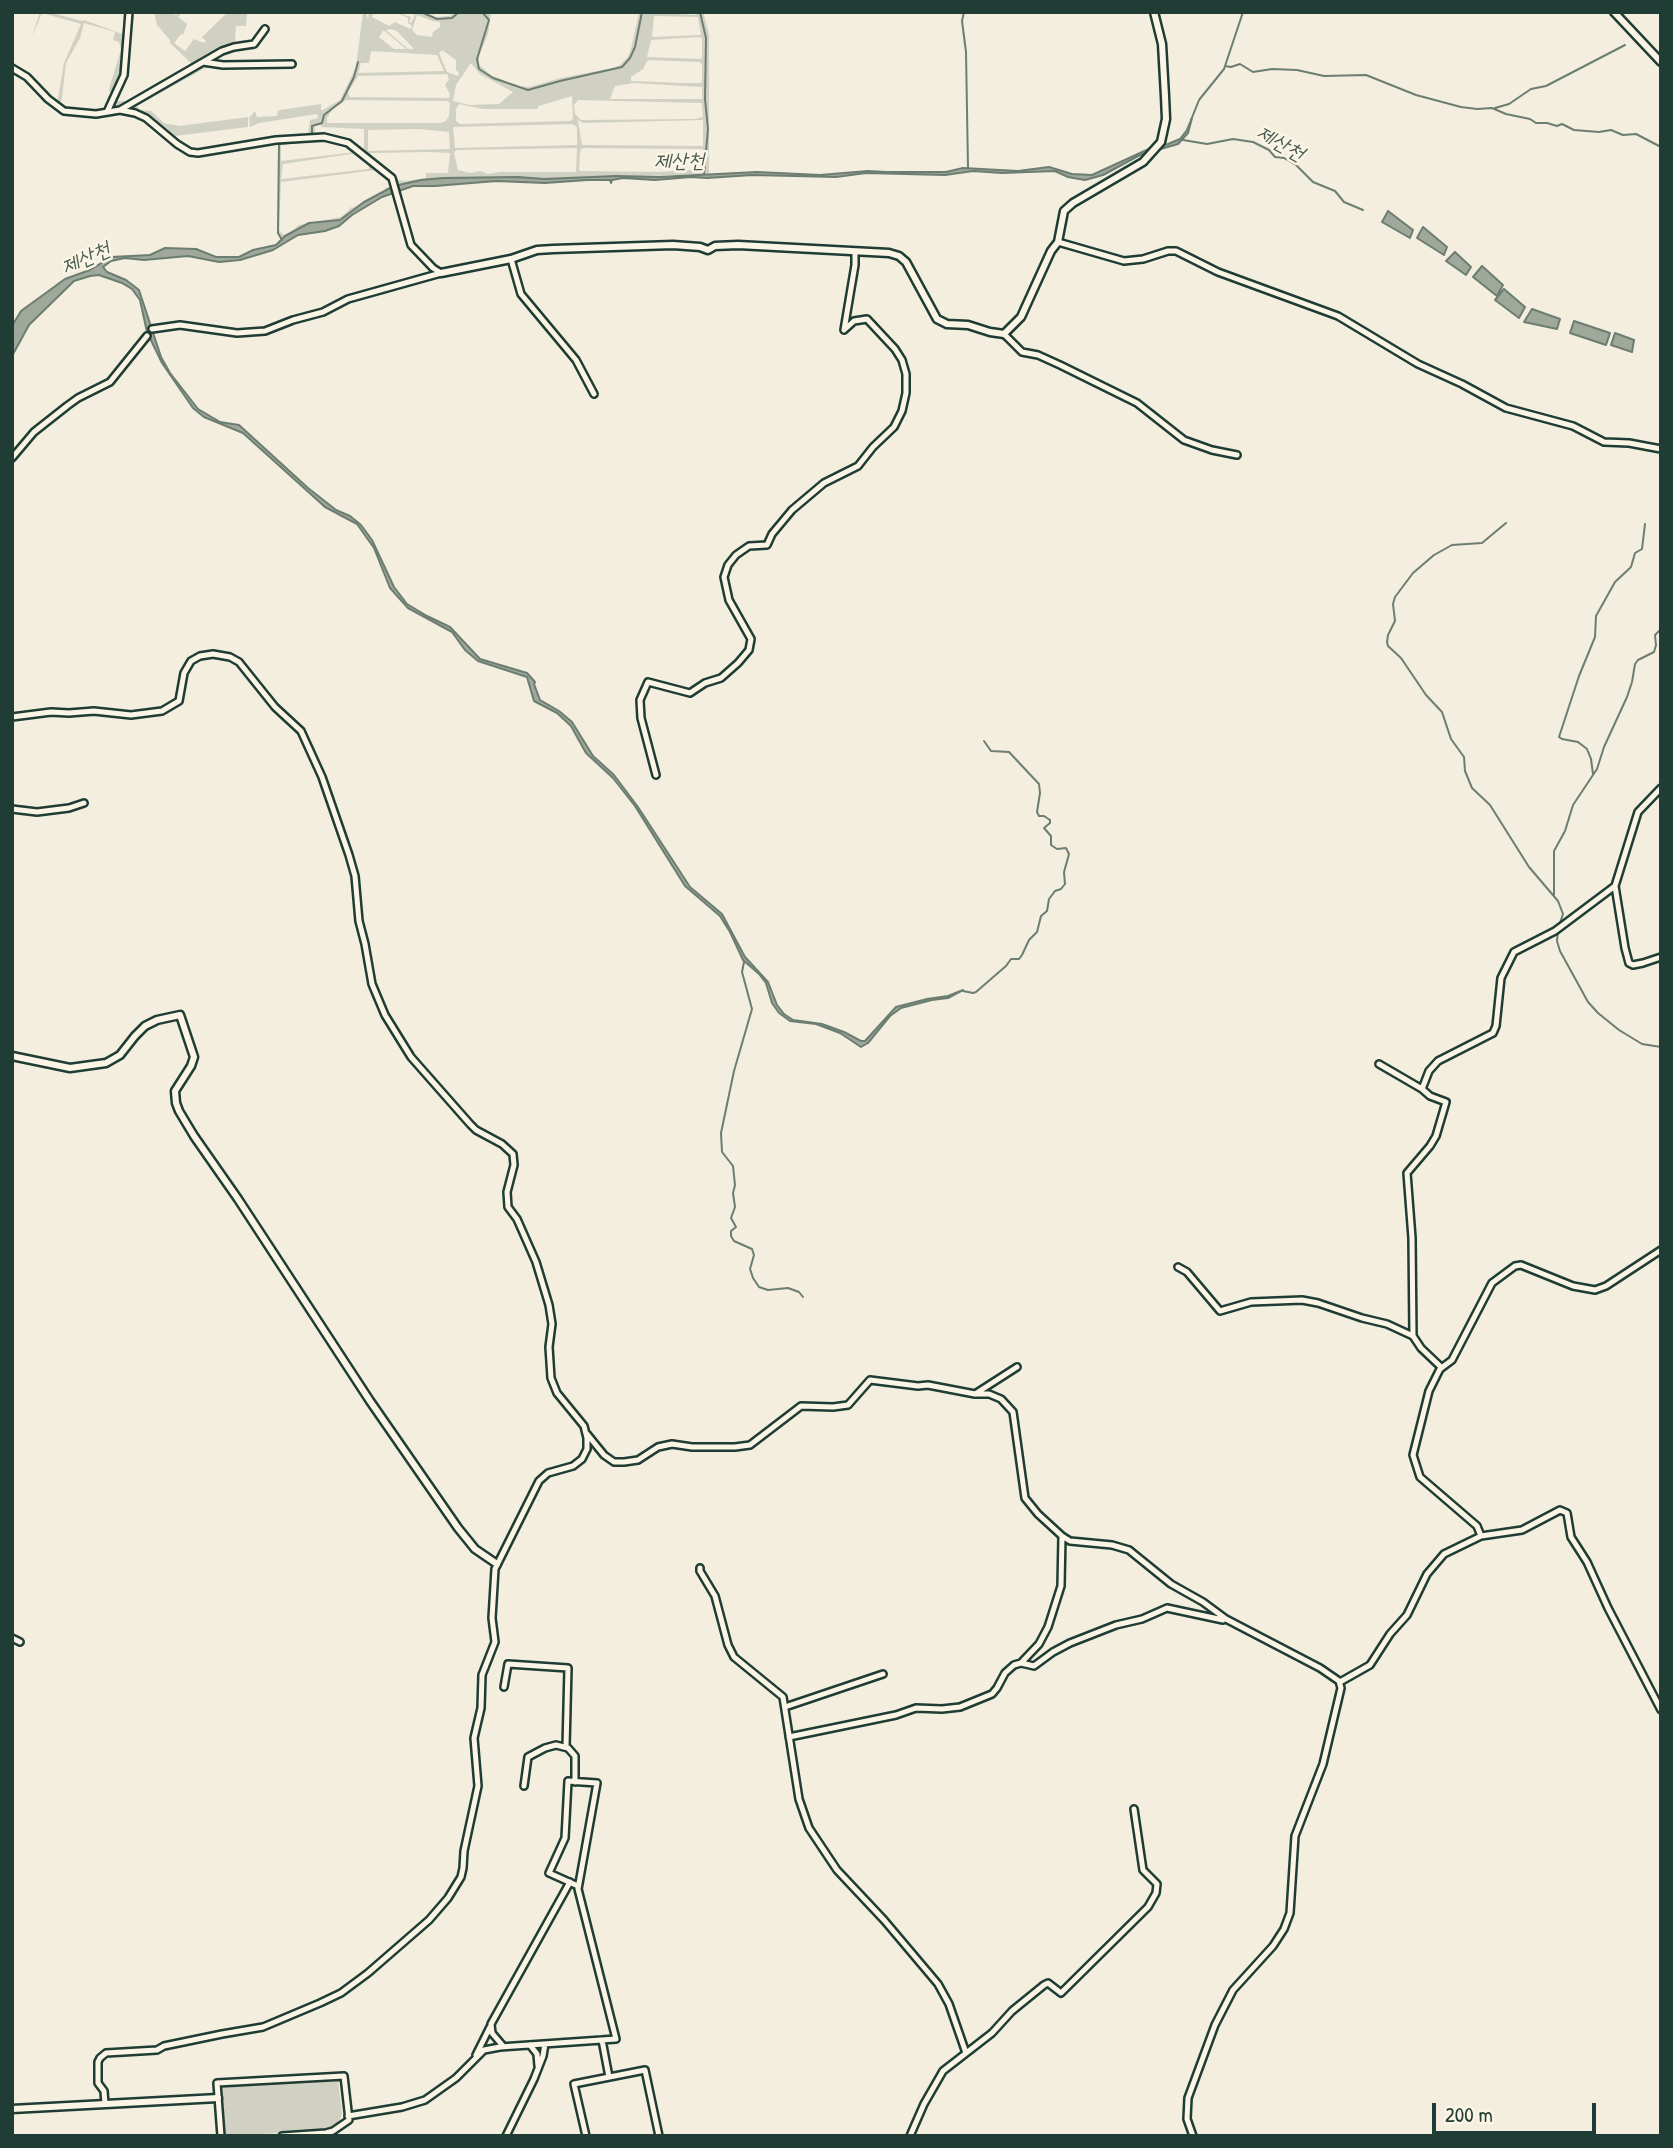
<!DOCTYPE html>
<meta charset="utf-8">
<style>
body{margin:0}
#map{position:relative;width:1673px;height:2148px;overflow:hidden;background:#f3eede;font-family:"Patrick Hand",sans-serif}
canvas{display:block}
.frame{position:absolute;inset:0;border:14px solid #1f3d34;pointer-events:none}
.scale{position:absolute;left:1432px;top:2103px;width:164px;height:32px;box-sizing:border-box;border:4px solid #1f3d34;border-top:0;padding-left:9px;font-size:21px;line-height:24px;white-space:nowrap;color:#1f3d34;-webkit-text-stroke:5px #fcf5e5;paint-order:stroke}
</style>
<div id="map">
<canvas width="1673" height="2148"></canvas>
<div class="frame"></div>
<div class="scale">200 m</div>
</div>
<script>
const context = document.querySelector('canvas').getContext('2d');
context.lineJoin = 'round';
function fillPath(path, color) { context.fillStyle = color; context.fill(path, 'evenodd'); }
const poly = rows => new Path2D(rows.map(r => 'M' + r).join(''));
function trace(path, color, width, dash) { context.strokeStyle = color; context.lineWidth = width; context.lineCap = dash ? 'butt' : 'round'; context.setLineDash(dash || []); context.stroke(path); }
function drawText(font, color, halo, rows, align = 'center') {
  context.font = font + ' "Patrick Hand","Poor Story",sans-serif'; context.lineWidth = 5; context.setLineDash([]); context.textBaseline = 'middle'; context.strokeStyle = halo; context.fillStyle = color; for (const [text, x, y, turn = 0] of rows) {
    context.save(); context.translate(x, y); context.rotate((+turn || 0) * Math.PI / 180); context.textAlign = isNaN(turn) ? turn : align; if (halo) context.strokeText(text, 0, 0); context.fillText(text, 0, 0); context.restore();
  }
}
const green = poly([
 [40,12,48,12,82,21,84,20,125,35,124,72,120,73,113,93,109,91,110,85,121,50,119,42,113,40,115,32,84,23,80,38,66,63,62,98,59,105,57,104,64,63,81,24,42,13,32,37],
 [154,12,168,12,176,15,182,12,178,17,187,24,183,35,181,34,174,43,185,51,194,39,204,43,206,41,202,37,228,12,247,12,246,26,236,26,235,41,157,87,114,109,112,105,124,83,127,67,129,31,128,71,126,81,116,101,128,101,192,64,170,43,170,40,157,25],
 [363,12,366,12,368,20,369,12,382,12,373,14,372,17,389,26,395,22,410,29,412,26,408,23,408,18,395,12,411,17,409,22,411,23,415,15,405,12,424,12,436,17,450,16,456,12,491,12,488,34,479,56,479,65,491,75,517,86,529,87,561,78,613,68,620,65,628,57,631,49,639,12,696,15,697,12,703,12,709,34,709,174,544,179,500,177,429,179,397,186,367,156,334,137,253,142,252,141,308,135,310,120,318,118,317,114,259,123,250,127,249,118,255,111,257,117,277,116,278,111,280,110,321,104,321,110,323,110,340,100,356,67],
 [417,15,432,21,440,22,440,27,433,32,432,37,417,35,412,30],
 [654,16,698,17,701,35,652,37],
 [390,29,397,31,414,49,408,49,386,30],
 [383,31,385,31,406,49,394,49,379,37],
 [699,37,702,38,702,57,701,59,647,57,651,40],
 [442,50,456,60,456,70,459,73,458,76,447,72,439,53],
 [371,51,437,55,444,71,358,73,361,63,369,63],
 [648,60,699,62,702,64,702,81,701,83,682,83,631,81,631,77,643,69],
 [471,63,480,74,513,92,499,104,470,105,453,101,456,85],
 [447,74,449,79,445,85,450,94,449,98,350,97,349,95,348,92,358,76],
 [634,83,702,87,702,99,610,99,615,86],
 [572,96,573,119,570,121,460,124,456,121,456,109,459,104,483,109,537,109,539,106],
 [346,100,447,101,450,103,449,116,446,121,440,123,327,123,327,118,332,110],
 [578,100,701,103,702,104,703,117,695,119,581,120,575,114,574,105],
 [578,120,583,123,703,120,703,146,582,145],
 [572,124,577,127,577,145,455,148,453,127],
 [320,125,322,127,364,129,364,150,362,151,335,136,315,134,315,126],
 [419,129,449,132,450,149,368,151,368,130],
 [577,148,576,172,500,172,488,174,480,171,470,173,458,170,454,153,456,150],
 [584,148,703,149,703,169,659,172,581,171,579,170,580,153,581,149],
 [428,152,450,153,448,173,426,173,426,178,406,181,398,180,371,157,370,153],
 [200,67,221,68,205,68,137,106,140,110,151,111,164,123,179,126,248,117,248,127,175,136,188,146,198,151,251,143,201,152,194,151,178,142,148,116,126,109],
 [323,138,338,141,355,149,388,176,394,186,364,202,340,220,309,223,283,238,278,233,278,227,279,144,305,143,311,139],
 [319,140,341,143,356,152,281,161,281,144,305,143],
 [357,153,369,163,369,169,281,179,283,164],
 [376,170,392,182,392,187,385,188,385,190,352,208,350,207,349,210,341,217,299,225,287,235,282,234,279,230,281,182],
 [338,2080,342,2114,339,2122,330,2127,321,2130,233,2136,225,2134,222,2085]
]);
const water = poly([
 [1192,118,1188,133,1178,144,1140,155,1103,175,1085,180,1068,177,1055,171,1002,173,973,171,945,175,866,173,836,177,752,175,707,178,691,177,655,180,623,178,612,180,611,183,610,180,587,180,545,183,496,181,435,186,413,186,382,197,352,215,339,226,325,231,298,235,273,250,240,260,219,262,188,256,144,260,125,258,111,261,103,267,107,272,126,280,139,290,161,357,170,373,198,409,220,422,239,425,308,488,336,510,350,516,361,525,372,540,394,587,407,604,427,616,450,627,480,659,527,673,535,682,534,684,540,700,559,711,572,722,593,756,614,775,638,807,690,887,722,914,745,957,768,982,777,1005,784,1014,793,1020,822,1024,844,1032,861,1041,865,1041,896,1007,927,999,948,996,963,990,948,998,932,1000,901,1008,890,1016,868,1043,861,1047,840,1033,816,1024,790,1021,779,1013,772,1003,766,983,759,974,743,960,730,932,720,916,685,886,635,806,613,778,586,753,571,726,557,713,534,701,527,677,478,661,465,650,452,632,408,608,390,588,374,548,357,524,325,507,243,433,204,417,193,408,162,363,147,332,140,300,132,289,122,283,99,275,90,276,74,281,29,325,12,356,12,326,21,311,65,279,90,270,111,257,150,255,165,248,196,249,216,257,239,257,253,250,276,245,285,236,309,223,340,220,364,202,394,186,421,180,443,178,518,177,544,179,616,176,659,177,757,172,820,175,868,171,886,172,946,172,963,168,1018,171,1049,167,1072,174,1092,175,1151,148,1168,144,1180,139,1187,130,1192,118],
 [1388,211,1413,230,1410,238,1382,222,1388,211],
 [1423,227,1447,247,1444,255,1417,238,1423,227],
 [1455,252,1471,267,1466,275,1446,261,1455,252],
 [1482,266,1503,285,1497,296,1473,277,1482,266],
 [1504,289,1525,307,1519,318,1495,300,1504,289],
 [1532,309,1560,319,1557,329,1524,322,1532,309],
 [1574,321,1610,333,1606,345,1570,333,1574,321],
 [1615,333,1634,340,1632,352,1611,345,1615,333]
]);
const stream = poly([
 [421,12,437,19,452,18,459,12],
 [482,12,489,20,477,59,479,69,493,78,528,90,560,81,622,67,630,58,635,47,642,12],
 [700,12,706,38,705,99,708,129,704,174],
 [964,12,962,21,966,52,968,168],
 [1225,66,1231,67,1240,64,1253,72,1272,69,1297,70,1324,76,1366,75,1416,95,1461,107,1477,109,1492,108,1506,114,1530,119,1536,123,1547,123,1557,126,1562,124,1574,130,1599,132,1611,130,1623,135,1636,134,1661,147],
 [1495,108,1509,104,1531,89,1546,86,1625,45],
 [1191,120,1199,100,1224,69,1243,12],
 [312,135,312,126,322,123,324,115,342,101,354,77,358,62],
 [1183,140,1207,144,1233,139,1253,142,1269,150,1275,157,1284,158,1296,165,1313,182,1335,191,1344,202,1363,210],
 [282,240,278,233,279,144,309,141],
 [1506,523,1482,543,1452,545,1434,555,1413,573,1395,597,1393,604,1395,621,1388,635,1387,642,1388,646,1401,658,1426,695,1442,712,1451,739,1464,757,1465,771,1472,788,1490,805,1529,867,1558,901,1563,914,1559,926],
 [1593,774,1591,759,1587,749,1578,742,1562,739,1559,737,1579,676,1595,637,1596,616,1615,582,1631,567,1635,553,1642,549,1645,524],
 [1554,895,1554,851,1565,831,1573,805,1597,769,1604,747,1627,697,1632,682,1635,664,1638,660,1654,652,1656,645,1655,635,1661,629],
 [1558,931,1557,941,1560,951,1588,1002,1598,1013,1619,1030,1642,1044,1661,1047],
 [744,962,742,972,752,1009,734,1071,721,1133,722,1152,733,1166,735,1185,733,1193,735,1207,731,1218,736,1227,731,1231,731,1236,734,1241,752,1249,754,1255,750,1269,753,1278,759,1287,768,1290,788,1288,799,1292,803,1297],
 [963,991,973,993,976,992,1006,966,1011,959,1019,959,1022,955,1029,940,1037,932,1041,916,1047,911,1049,899,1055,891,1061,889,1065,884,1064,872,1069,854,1066,848,1057,849,1051,845,1051,836,1044,828,1050,823,1050,820,1044,816,1039,816,1037,812,1040,793,1039,784,1009,752,991,751,984,741]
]);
const minor = poly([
 [203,62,223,65,292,64],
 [12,68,27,77,48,99,64,111,96,114,120,110,222,51,234,47,254,44,265,29],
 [120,110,135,113,146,118,177,144,190,152,198,153,276,140,324,137,348,143,392,178,411,245,433,268,441,273],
 [107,112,124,75,129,12],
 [1058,242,1124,261,1143,259,1168,251,1176,251,1218,272,1338,316,1418,364,1462,384,1506,408,1573,426,1604,442,1629,443,1661,449],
 [511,259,521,294,576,360,594,394],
 [152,329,180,325,237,333,265,331,293,320,323,312,348,299,441,273],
 [1004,334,1022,352,1038,355,1060,365,1137,403,1184,440,1212,450,1237,455],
 [12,458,34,432,67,406,78,398,110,382,147,336],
 [12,717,51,712,69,713,94,711,131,715,162,711,179,701,184,673,191,661,200,656,213,654,230,657,239,662,275,707,301,731,322,777,349,855,355,876,359,921,365,944,372,984,385,1015,411,1057,470,1124,476,1130,502,1144,513,1154,514,1165,507,1192,508,1207,517,1219,536,1262,549,1305,552,1324,549,1347,551,1378,557,1393,584,1426,587,1438,587,1449,582,1459,573,1466,548,1473,539,1481,495,1569,492,1618,495,1642,482,1675,481,1708,474,1738,478,1786,464,1851,463,1868,461,1877,448,1898,429,1920,368,1973,341,1993,320,2003,263,2027,222,2034,164,2046,157,2050,106,2053,100,2058,98,2062,98,2083,104,2091,105,2104],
 [656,775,641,718,640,700,648,682,690,693,705,683,721,678,738,663,749,650,751,639,729,600,724,577,728,565,736,555,749,546,767,545,772,534,792,510,824,483,858,466,873,447,894,427,902,411,906,393,906,374,902,360,895,349,867,319,854,321,844,330,855,265,855,252],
 [1661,788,1638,812,1615,886,1625,948,1629,963,1633,965,1643,963,1661,957],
 [12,809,37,812,69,808,84,803],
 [1379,1064,1422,1089,1430,1096,1446,1102,1436,1136,1430,1146,1407,1173,1412,1238,1413,1336,1421,1348,1441,1367],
 [1422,1089,1429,1071,1438,1061,1493,1033,1496,1026,1501,978,1514,952,1555,931,1615,886],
 [1178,1267,1187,1272,1220,1311,1251,1302,1302,1300,1318,1303,1362,1318,1387,1324,1413,1336],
 [975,1394,1017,1367],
 [587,1434,604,1455,614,1462,624,1462,638,1460,658,1447,672,1444,692,1447,735,1447,750,1445,801,1406,833,1407,848,1405,870,1380,918,1386,928,1385,975,1394,989,1394,1001,1399,1013,1412,1025,1498,1038,1514,1062,1536,1070,1541,1112,1545,1129,1550,1171,1584,1203,1602,1226,1619,1320,1668,1339,1681,1341,1688,1323,1764,1295,1836,1290,1913,1284,1929,1273,1946,1233,1990,1215,2025,1188,2098,1187,2119,1193,2136],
 [1481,1536,1477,1526,1420,1477,1413,1455,1429,1391,1440,1369,1452,1360,1492,1283,1515,1266,1521,1265,1573,1286,1595,1290,1606,1286,1661,1250],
 [700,1568,700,1571,715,1596,728,1645,734,1657,783,1697,799,1799,809,1828,837,1870,884,1920,938,1984,949,2004,966,2053],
 [12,1638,20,1642],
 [1021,1663,1034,1666,1053,1652,1070,1643,1116,1625,1142,1619,1167,1608,1223,1620],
 [1340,1682,1370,1665,1390,1634,1407,1615,1427,1574,1444,1554,1481,1536,1522,1530,1560,1510,1567,1513,1571,1537,1587,1562,1608,1608,1661,1710],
 [504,1687,508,1664,568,1668,566,1747],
 [785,1707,883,1674],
 [789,1737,896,1715,916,1708,942,1709,960,1707,992,1694,997,1688,1005,1673,1014,1665,1021,1663,1039,1644,1048,1627,1061,1586,1062,1536],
 [524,1786,528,1757,545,1748,556,1745,568,1748,575,1756,575,1782],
 [602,2040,609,2077],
 [530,2045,537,2054,538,2066],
 [503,2046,492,2033,491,2024,570,1882],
 [476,2055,490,2027],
 [348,2116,402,2107,425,2100,456,2078,484,2050,500,2047,616,2039,578,1889,597,1783,568,1781,565,1838,549,1873,578,1886],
 [221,2136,217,2083,344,2076,349,2120,333,2131,326,2133,282,2136],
 [506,2136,534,2079,543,2056,545,2044],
 [586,2136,574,2084,645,2070,659,2136],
 [910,2136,924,2104,943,2071,992,2033,1012,2011,1044,1985,1048,1983,1061,1993,1148,1907,1156,1893,1157,1884,1143,1870,1134,1809]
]);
const tertiary = poly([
 [1614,12,1661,62],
 [441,273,511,259,537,250,553,249,673,245,700,247,708,250,715,246,738,245,889,253,899,256,906,262,937,319,947,324,968,325,990,332,1004,334,1021,317,1051,251,1058,242,1064,211,1073,203,1143,162,1161,142,1166,119,1165,96,1162,44,1154,12],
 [12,1056,70,1068,106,1063,120,1055,135,1036,145,1026,157,1020,180,1015,194,1057,191,1066,175,1091,176,1103,179,1111,194,1136,238,1199,370,1401,458,1528,475,1549,497,1564],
 [12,2109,218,2098]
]);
const waterNames = [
 ["제산천",1280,144,29],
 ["제산천",679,162,-1],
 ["제산천",86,259,-24]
];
fillPath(green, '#d0d1c2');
fillPath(water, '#a0a89b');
trace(water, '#6c7d72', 2);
trace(stream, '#6c7d72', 2);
trace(minor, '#1f3d34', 10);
trace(tertiary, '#1f3d34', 11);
trace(minor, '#fcf5e5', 5);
trace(tertiary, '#fcf5e5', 6);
drawText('italic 21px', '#465d53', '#fcf5e5', waterNames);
</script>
